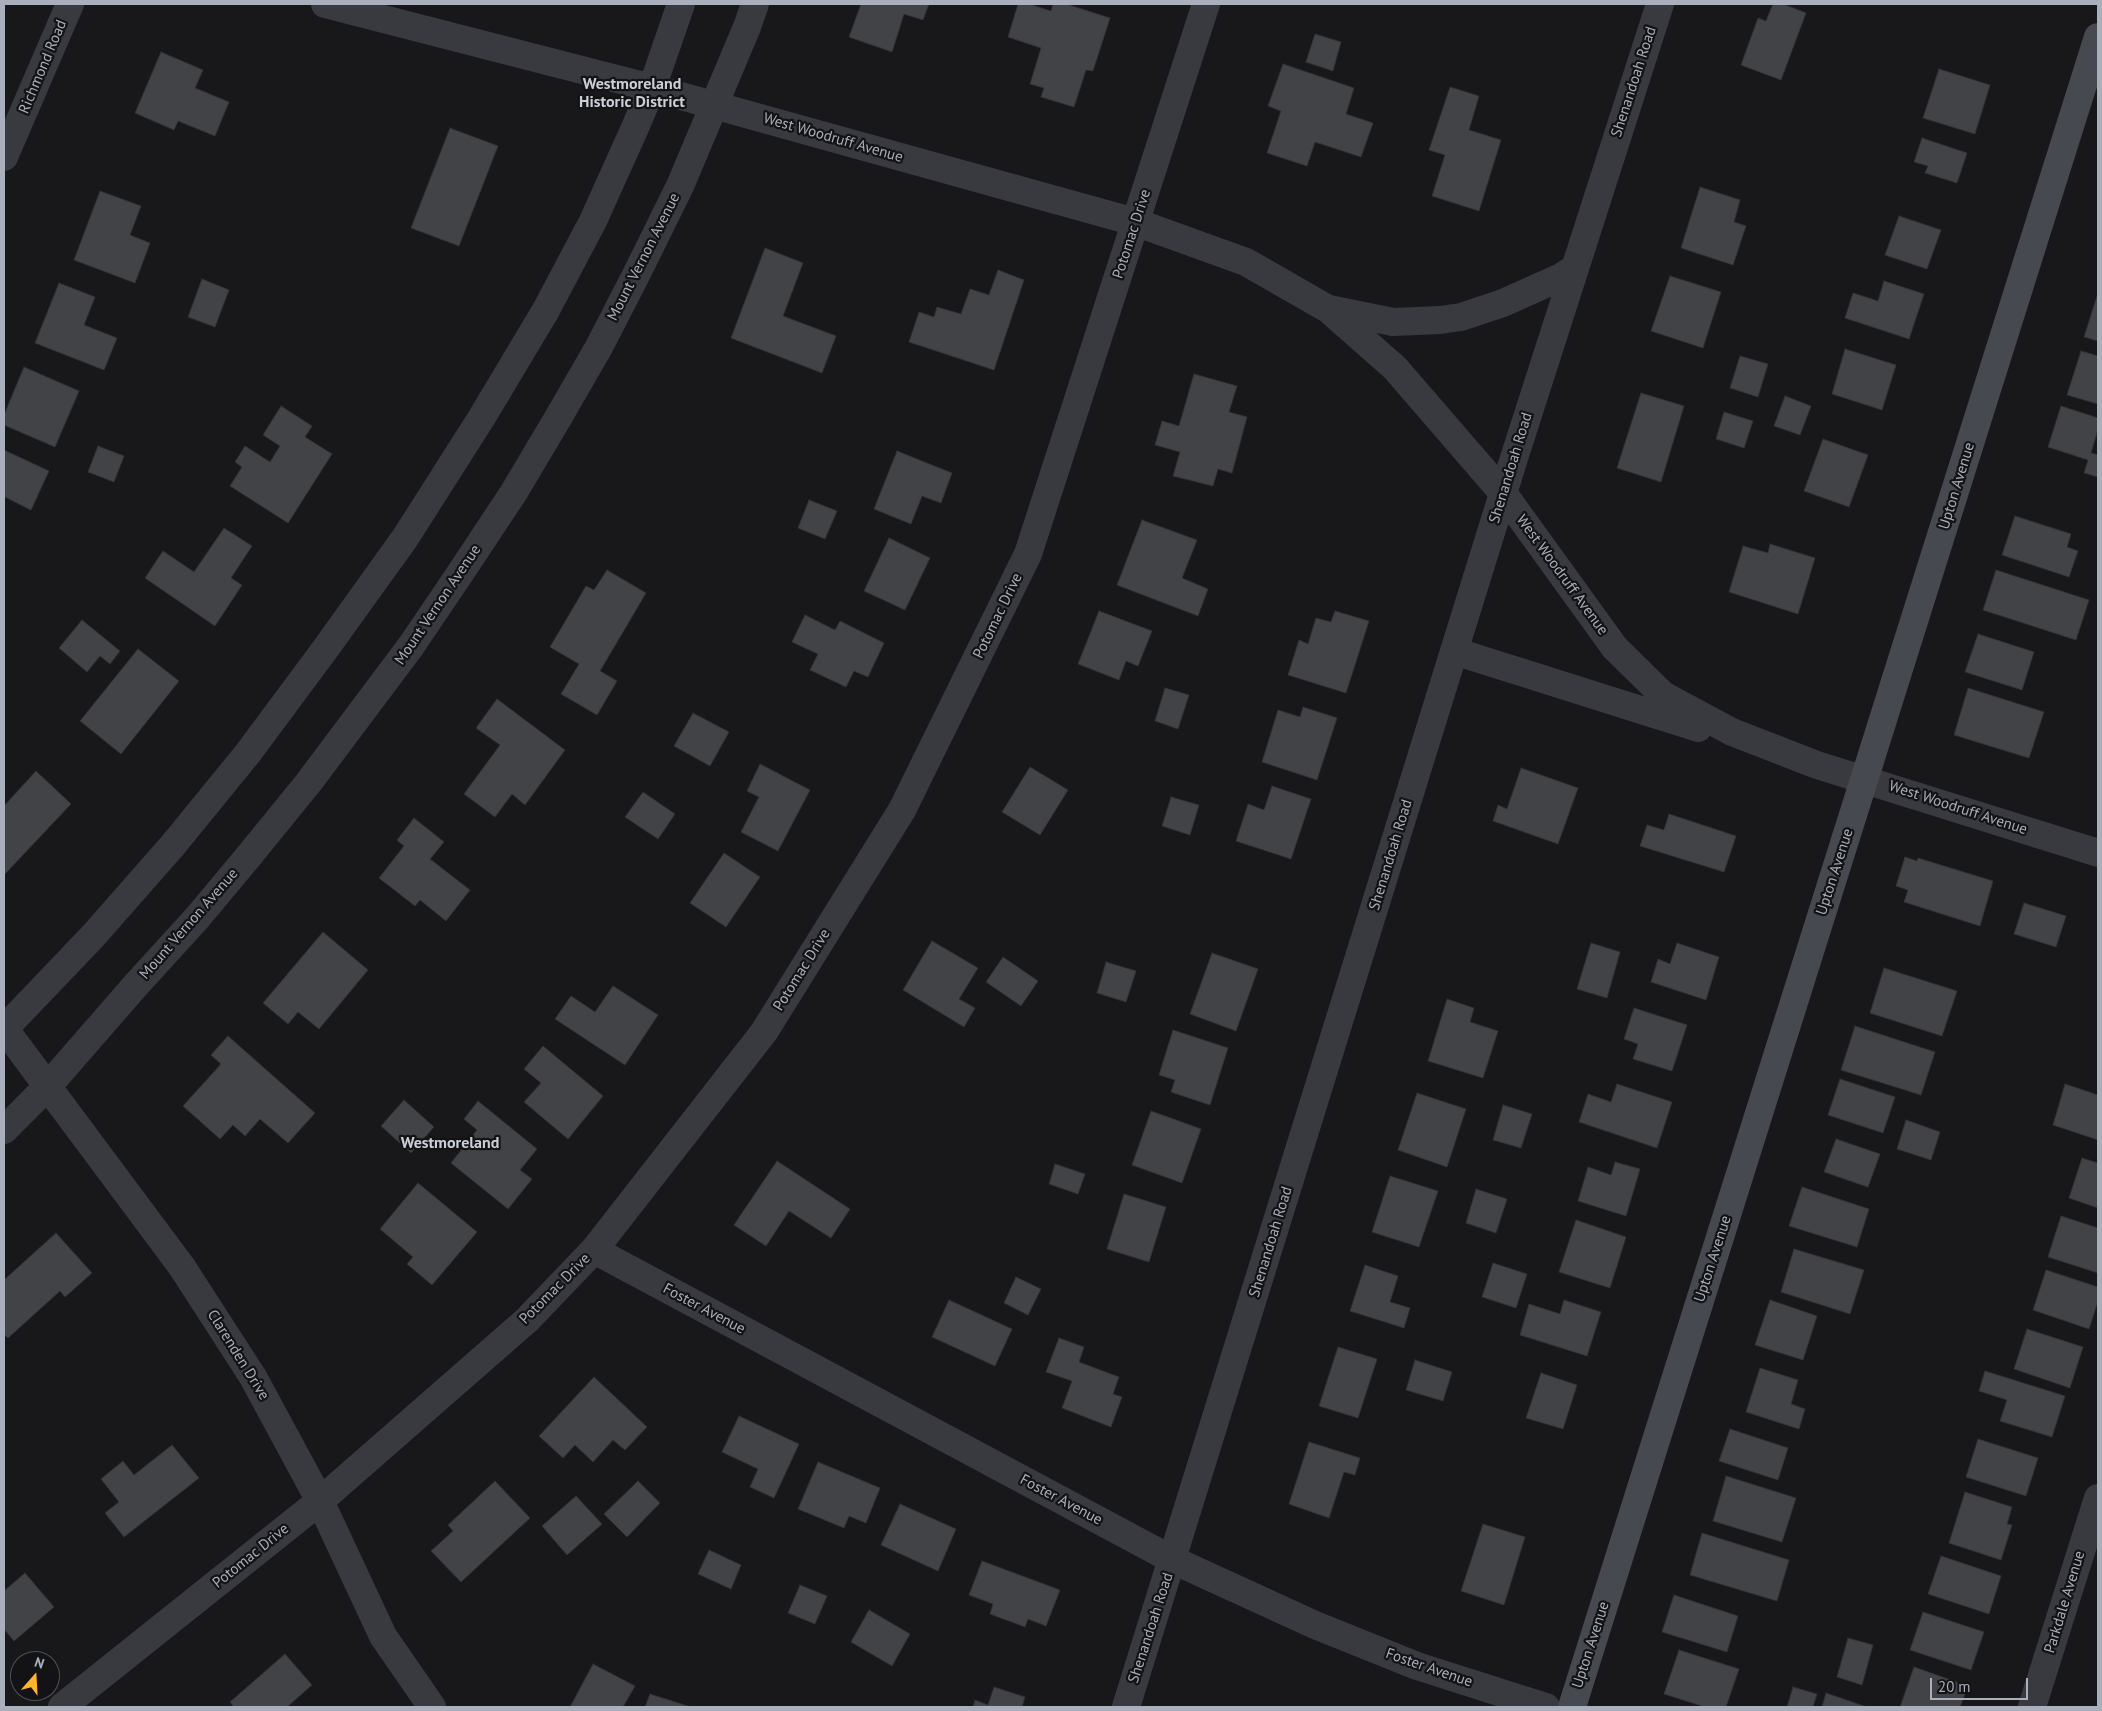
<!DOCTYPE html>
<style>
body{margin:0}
#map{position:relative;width:2102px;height:1711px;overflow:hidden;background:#18181a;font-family:"PT Sans",sans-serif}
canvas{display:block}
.frame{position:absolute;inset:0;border:5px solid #a9afbb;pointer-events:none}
.north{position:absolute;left:10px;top:1651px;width:50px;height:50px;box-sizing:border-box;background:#131315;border:1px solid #4f5157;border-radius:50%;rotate:19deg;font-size:14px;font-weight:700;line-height:20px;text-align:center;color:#a9afbb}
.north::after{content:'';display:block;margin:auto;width:18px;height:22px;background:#ffb32b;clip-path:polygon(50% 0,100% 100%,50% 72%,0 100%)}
.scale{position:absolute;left:1930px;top:1678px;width:98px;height:22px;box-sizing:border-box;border:2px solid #a9afbb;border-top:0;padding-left:6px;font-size:15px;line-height:18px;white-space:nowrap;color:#a9afbb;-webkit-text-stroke:4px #131315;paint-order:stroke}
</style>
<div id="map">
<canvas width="2102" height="1711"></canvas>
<div class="frame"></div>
<div class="north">N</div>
<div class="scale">20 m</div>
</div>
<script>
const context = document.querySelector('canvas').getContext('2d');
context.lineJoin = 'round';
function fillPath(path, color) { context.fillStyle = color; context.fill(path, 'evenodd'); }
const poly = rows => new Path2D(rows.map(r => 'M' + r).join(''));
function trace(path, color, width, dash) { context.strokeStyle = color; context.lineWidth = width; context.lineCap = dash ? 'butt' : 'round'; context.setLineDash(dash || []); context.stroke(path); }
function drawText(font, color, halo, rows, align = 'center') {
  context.font = font + ' "PT Sans",sans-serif'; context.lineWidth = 4.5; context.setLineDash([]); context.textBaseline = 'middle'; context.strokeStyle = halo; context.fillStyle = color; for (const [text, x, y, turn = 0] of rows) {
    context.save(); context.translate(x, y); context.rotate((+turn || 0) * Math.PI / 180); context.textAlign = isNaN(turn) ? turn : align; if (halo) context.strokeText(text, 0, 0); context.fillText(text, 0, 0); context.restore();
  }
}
const building = poly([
 [861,4,929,4,923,20,904,14,892,52,849,37,861,4],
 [1018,4,1029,4,1051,11,1053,4,1066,4,1110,18,1093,71,1086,70,1074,107,1041,97,1044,88,1030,84,1041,48,1008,37,1018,4],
 [1773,4,1783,4,1806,13,1781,80,1741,65,1758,18,1766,21,1773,4],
 [1315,34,1341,42,1333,71,1306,62,1315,34],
 [161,52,203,70,195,88,229,102,215,136,178,121,174,130,135,113,161,52],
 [1283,64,1354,88,1346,114,1373,123,1361,157,1315,142,1307,166,1267,153,1281,111,1268,106,1283,64],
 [1939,69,1990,85,1975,134,1923,118,1939,69],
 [1450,87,1479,96,1469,130,1501,140,1479,211,1432,196,1445,155,1429,150,1450,87],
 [450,128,498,146,459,246,411,228,450,128],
 [1922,138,1967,153,1957,183,1925,173,1928,166,1914,162,1922,138],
 [1700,187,1740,200,1734,222,1746,226,1733,265,1681,248,1700,187],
 [100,191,141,206,130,235,150,243,135,283,74,260,100,191],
 [1899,216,1941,230,1927,269,1885,255,1899,216],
 [765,248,803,263,783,316,836,336,822,373,731,338,765,248],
 [998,270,1024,280,994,370,909,342,919,312,934,317,937,307,961,314,970,289,989,295,998,270],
 [1670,276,1721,292,1703,348,1651,331,1670,276],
 [202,279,229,290,215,327,188,317,202,279],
 [1884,281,1924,294,1909,339,1845,318,1853,293,1878,301,1884,281],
 [59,283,95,297,84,325,117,338,104,370,35,343,59,283],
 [2098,293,2098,341,2084,337,2098,293],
 [1845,349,1896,365,1882,410,1832,394,1845,349],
 [2081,351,2098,356,2098,404,2067,395,2081,351],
 [1740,356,1768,364,1758,397,1730,388,1740,356],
 [24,367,79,391,55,447,4,425,4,415,24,367],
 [1194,374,1237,386,1229,412,1247,417,1232,473,1218,469,1213,486,1173,476,1180,452,1155,445,1162,421,1179,426,1194,374],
 [1641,393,1684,406,1661,482,1617,468,1641,393],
 [1785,396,1811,406,1800,435,1774,426,1785,396],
 [281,406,312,426,305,437,332,454,288,523,230,486,242,467,235,462,245,446,270,462,280,446,263,435,281,406],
 [2061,406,2098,418,2098,429,2091,453,2098,455,2098,477,2084,473,2088,460,2048,447,2061,406],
 [1724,412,1753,421,1744,448,1716,439,1724,412],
 [1823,439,1868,455,1849,507,1804,491,1823,439],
 [98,446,124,456,114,482,88,472,98,446],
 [4,450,49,471,31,510,5,497,4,499,4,450],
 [897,451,952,473,941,503,922,496,911,524,874,509,897,451],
 [809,500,837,511,825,539,798,528,809,500],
 [2015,516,2071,534,2067,547,2078,551,2069,577,2002,555,2015,516],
 [1142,520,1197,540,1182,578,1208,589,1198,616,1117,585,1142,520],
 [224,528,252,546,231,578,242,585,215,626,145,578,163,551,194,572,224,528],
 [889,538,930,558,905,610,864,591,889,538],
 [1770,544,1815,558,1798,614,1729,592,1743,546,1768,553,1770,544],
 [607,570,646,593,600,671,617,681,597,715,561,694,579,664,550,647,586,586,594,590,607,570],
 [1996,570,2089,600,2076,640,1983,610,1996,570],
 [1099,611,1152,631,1138,666,1126,661,1119,680,1078,664,1099,611],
 [1335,611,1369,621,1346,693,1288,675,1299,640,1308,644,1316,618,1331,622,1335,611],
 [805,615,835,630,840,621,884,643,868,677,854,671,846,687,810,670,818,654,792,642,805,615],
 [82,620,120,651,110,664,100,656,87,672,59,648,82,620],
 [1978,634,2034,652,2022,690,1965,672,1978,634],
 [138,649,179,681,121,754,80,721,138,649],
 [1165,688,1189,695,1178,729,1155,721,1165,688],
 [1968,688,2044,712,2029,758,1954,735,1968,688],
 [497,699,565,750,525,805,512,794,495,817,464,794,500,745,476,728,497,699],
 [1303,707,1337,718,1317,780,1262,762,1278,710,1300,717,1303,707],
 [693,713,729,732,710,766,674,746,693,713],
 [760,764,810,790,778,851,741,832,759,797,747,791,760,764],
 [1030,767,1068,790,1040,835,1002,812,1030,767],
 [1521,768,1578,788,1558,844,1493,821,1498,805,1507,809,1521,768],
 [36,771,71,804,4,875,4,806,36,771],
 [1272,786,1311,799,1291,859,1236,841,1248,804,1264,810,1272,786],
 [643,792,675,814,658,839,625,817,643,792],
 [1171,797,1199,805,1190,835,1162,826,1171,797],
 [1669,814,1736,836,1724,872,1640,846,1647,825,1664,830,1669,814],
 [414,818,444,842,430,859,470,890,446,921,420,900,415,906,379,878,404,846,397,840,414,818],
 [724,853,760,877,726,927,690,903,724,853],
 [1905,857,1917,861,1918,858,1993,881,1980,926,1904,902,1908,890,1896,886,1905,857],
 [2024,903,2066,916,2056,947,2014,934,2024,903],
 [323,932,368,970,319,1029,298,1012,288,1024,263,1003,323,932],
 [932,941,978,968,959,999,975,1008,964,1027,903,990,932,941],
 [1591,943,1620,952,1607,998,1577,989,1591,943],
 [1677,943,1719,957,1706,1000,1651,982,1658,959,1670,964,1677,943],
 [1212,953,1258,969,1236,1031,1190,1014,1212,953],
 [1003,957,1038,981,1021,1006,986,982,1003,957],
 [1106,962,1136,971,1126,1002,1097,993,1106,962],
 [1884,968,1957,991,1942,1036,1870,1013,1884,968],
 [613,986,658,1015,625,1065,555,1019,571,996,595,1012,613,986],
 [1447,999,1474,1008,1470,1022,1498,1031,1483,1078,1428,1061,1447,999],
 [1634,1008,1687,1025,1672,1071,1633,1059,1638,1044,1624,1039,1634,1008],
 [1855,1026,1935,1052,1921,1095,1841,1070,1855,1026],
 [1173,1030,1228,1048,1210,1105,1171,1092,1175,1080,1159,1075,1173,1030],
 [228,1036,315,1113,288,1143,260,1119,245,1136,233,1125,220,1139,183,1106,221,1064,211,1055,228,1036],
 [543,1046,603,1096,568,1139,524,1102,541,1083,524,1069,543,1046],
 [1840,1079,1895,1097,1883,1133,1828,1115,1840,1079],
 [1617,1084,1672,1102,1657,1148,1579,1122,1588,1094,1611,1102,1617,1084],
 [2065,1084,2098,1095,2098,1140,2053,1125,2065,1084],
 [1417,1093,1466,1109,1447,1167,1398,1150,1417,1093],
 [404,1100,434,1127,411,1153,381,1126,404,1100],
 [478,1101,537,1149,520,1170,532,1179,508,1209,451,1163,477,1130,464,1119,478,1101],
 [1503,1105,1532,1114,1521,1148,1493,1140,1503,1105],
 [1151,1111,1201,1129,1182,1183,1132,1165,1151,1111],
 [1906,1120,1940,1132,1931,1160,1897,1149,1906,1120],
 [1836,1139,1880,1154,1868,1187,1824,1172,1836,1139],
 [2082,1158,2098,1163,2098,1208,2069,1198,2082,1158],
 [777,1161,850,1209,831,1238,789,1211,766,1246,734,1225,777,1161],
 [1615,1162,1640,1169,1626,1216,1578,1201,1588,1167,1611,1175,1615,1162],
 [1055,1164,1085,1174,1078,1194,1049,1184,1055,1164],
 [1390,1176,1438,1191,1419,1247,1372,1232,1390,1176],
 [418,1183,477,1232,432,1285,407,1264,413,1257,380,1229,418,1183],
 [1802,1187,1869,1209,1857,1247,1789,1226,1802,1187],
 [1476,1189,1507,1199,1496,1233,1466,1223,1476,1189],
 [1124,1194,1166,1207,1149,1262,1107,1249,1124,1194],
 [2061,1216,2098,1228,2098,1273,2048,1257,2061,1216],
 [1576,1220,1626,1237,1610,1288,1559,1272,1576,1220],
 [56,1233,92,1273,65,1297,60,1291,8,1338,4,1334,4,1280,56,1233],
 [1794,1249,1864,1270,1850,1314,1781,1292,1794,1249],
 [1493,1263,1527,1274,1516,1308,1482,1297,1493,1263],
 [1365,1265,1398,1276,1390,1302,1410,1308,1404,1328,1350,1311,1365,1265],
 [2046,1270,2098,1287,2098,1301,2089,1329,2033,1310,2046,1270],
 [1016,1277,1041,1289,1028,1315,1004,1303,1016,1277],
 [949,1300,1012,1329,995,1366,932,1337,949,1300],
 [1564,1300,1601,1312,1587,1356,1520,1335,1529,1304,1560,1314,1564,1300],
 [1770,1300,1817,1316,1803,1360,1755,1345,1770,1300],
 [2027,1329,2083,1347,2070,1388,2014,1369,2027,1329],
 [1059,1338,1084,1347,1079,1362,1119,1377,1113,1394,1122,1397,1111,1427,1062,1408,1072,1381,1046,1372,1059,1338],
 [1338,1347,1377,1359,1358,1418,1319,1406,1338,1347],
 [1415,1360,1452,1372,1443,1401,1406,1390,1415,1360],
 [1760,1368,1798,1380,1791,1404,1805,1409,1799,1429,1746,1412,1760,1368],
 [1985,1371,2065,1396,2052,1437,2000,1421,2007,1400,1979,1391,1985,1371],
 [1541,1373,1577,1385,1563,1429,1526,1418,1541,1373],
 [594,1377,647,1427,625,1450,613,1440,593,1462,575,1445,563,1458,539,1436,594,1377],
 [739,1416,799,1444,774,1498,750,1487,758,1469,722,1452,739,1416],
 [1730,1429,1788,1448,1778,1480,1719,1461,1730,1429],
 [1978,1439,2038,1458,2026,1496,1966,1477,1978,1439],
 [1309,1442,1360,1458,1355,1475,1344,1472,1329,1518,1289,1504,1309,1442],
 [172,1445,199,1478,124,1537,105,1513,119,1502,101,1479,123,1461,134,1475,172,1445],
 [818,1462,880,1488,866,1523,849,1516,844,1528,798,1509,818,1462],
 [1726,1476,1796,1498,1782,1542,1713,1521,1726,1476],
 [495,1481,530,1518,461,1582,431,1551,453,1531,448,1525,495,1481],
 [638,1481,660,1503,627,1537,604,1514,638,1481],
 [1965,1492,2012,1507,2007,1524,2012,1525,2001,1560,1949,1543,1965,1492],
 [576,1496,602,1524,567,1555,542,1526,576,1496],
 [900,1504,956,1529,938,1571,881,1545,900,1504],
 [1483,1524,1525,1537,1504,1605,1461,1591,1483,1524],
 [1702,1533,1789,1560,1777,1601,1690,1575,1702,1533],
 [709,1550,741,1565,731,1589,698,1574,709,1550],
 [1941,1556,2001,1576,1989,1614,1928,1594,1941,1556],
 [982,1561,1060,1590,1046,1626,1028,1619,1025,1627,990,1614,993,1604,969,1595,982,1561],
 [25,1573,54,1607,14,1641,4,1629,4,1591,25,1573],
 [800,1585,827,1596,815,1624,788,1613,800,1585],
 [1674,1595,1738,1616,1727,1652,1662,1632,1674,1595],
 [869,1610,910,1634,892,1666,851,1642,869,1610],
 [1923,1612,1984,1632,1971,1670,1910,1650,1923,1612],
 [1848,1638,1873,1645,1862,1685,1837,1677,1848,1638],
 [1679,1650,1739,1669,1726,1707,1705,1707,1664,1694,1679,1650],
 [285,1654,312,1685,287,1707,234,1707,230,1702,285,1654],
 [593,1664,635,1686,623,1707,570,1707,593,1664],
 [1914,1667,1968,1686,1960,1707,1900,1707,1914,1667],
 [994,1687,1025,1697,1022,1707,973,1707,975,1700,988,1705,994,1687],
 [1793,1687,1817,1694,1813,1707,1787,1707,1793,1687],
 [1826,1693,1867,1707,1822,1707,1826,1693],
 [650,1694,691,1707,645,1707,650,1694]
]);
const street = poly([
 [325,4,652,88,1135,222,1246,262,1328,309,1395,368,1503,493,1615,648,1663,695,1732,732,1817,765,2098,853],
 [4,157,70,4],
 [1329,309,1393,322,1440,320,1461,317,1503,303,1561,277,1574,269],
 [1454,651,1698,728],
 [4,1028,182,1267,253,1377,320,1501,383,1636,432,1707],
 [4,1029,93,936,173,845,248,753,326,648,405,538,482,417,546,310,593,221,634,130,652,88,681,4],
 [4,1130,48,1086,135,986,197,918,248,857,309,782,411,646,461,572,514,492,558,418,599,347,637,273,680,186,747,27,755,4],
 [594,1250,1173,1560,1315,1625,1417,1666,1546,1707],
 [62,1707,320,1501,527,1320,594,1250,764,1032,902,810,1028,554,1206,4],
 [1126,1707,1515,455,1660,4],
 [2032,1707,2098,1498]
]);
const secondary = poly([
 [1572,1707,2098,37]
]);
const streetNames = [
 ["Richmond Road",43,67,-67],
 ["Shenandoah Road",1634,82,-72],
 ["West Woodruff Avenue",833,138,16],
 ["Potomac Drive",1132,234,-72],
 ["Mount Vernon Avenue",644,257,-63],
 ["Shenandoah Road",1511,468,-73],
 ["Upton Avenue",1957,486,-73],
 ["West Woodruff Avenue",1562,575,54],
 ["Mount Vernon Avenue",438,605,-56],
 ["Potomac Drive",998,616,-64],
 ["West Woodruff Avenue",1958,808,18],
 ["Shenandoah Road",1391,855,-73],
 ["Upton Avenue",1835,872,-72],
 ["Mount Vernon Avenue",189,924,-49],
 ["Potomac Drive",802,970,-58],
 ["Shenandoah Road",1271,1242,-73],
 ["Upton Avenue",1713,1259,-72],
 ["Potomac Drive",555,1289,-45],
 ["Foster Avenue",704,1309,28],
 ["Clarenden Drive",238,1355,58],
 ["Foster Avenue",1061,1500,28],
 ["Potomac Drive",251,1556,-39],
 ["Parkdale Avenue",2065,1602,-73],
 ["Shenandoah Road",1151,1628,-72],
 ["Upton Avenue",1591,1645,-72],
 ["Foster Avenue",1429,1668,19]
];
const neighbourhoodNames = [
 ["Westmoreland",632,84],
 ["Historic District",632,102],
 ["Westmoreland",450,1143]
];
fillPath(building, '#424347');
trace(building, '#323236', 1);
trace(street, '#383a40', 28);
trace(secondary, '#464950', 28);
drawText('15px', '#a9afbb', '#131315', streetNames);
drawText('bold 16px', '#caced7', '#131315', neighbourhoodNames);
</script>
